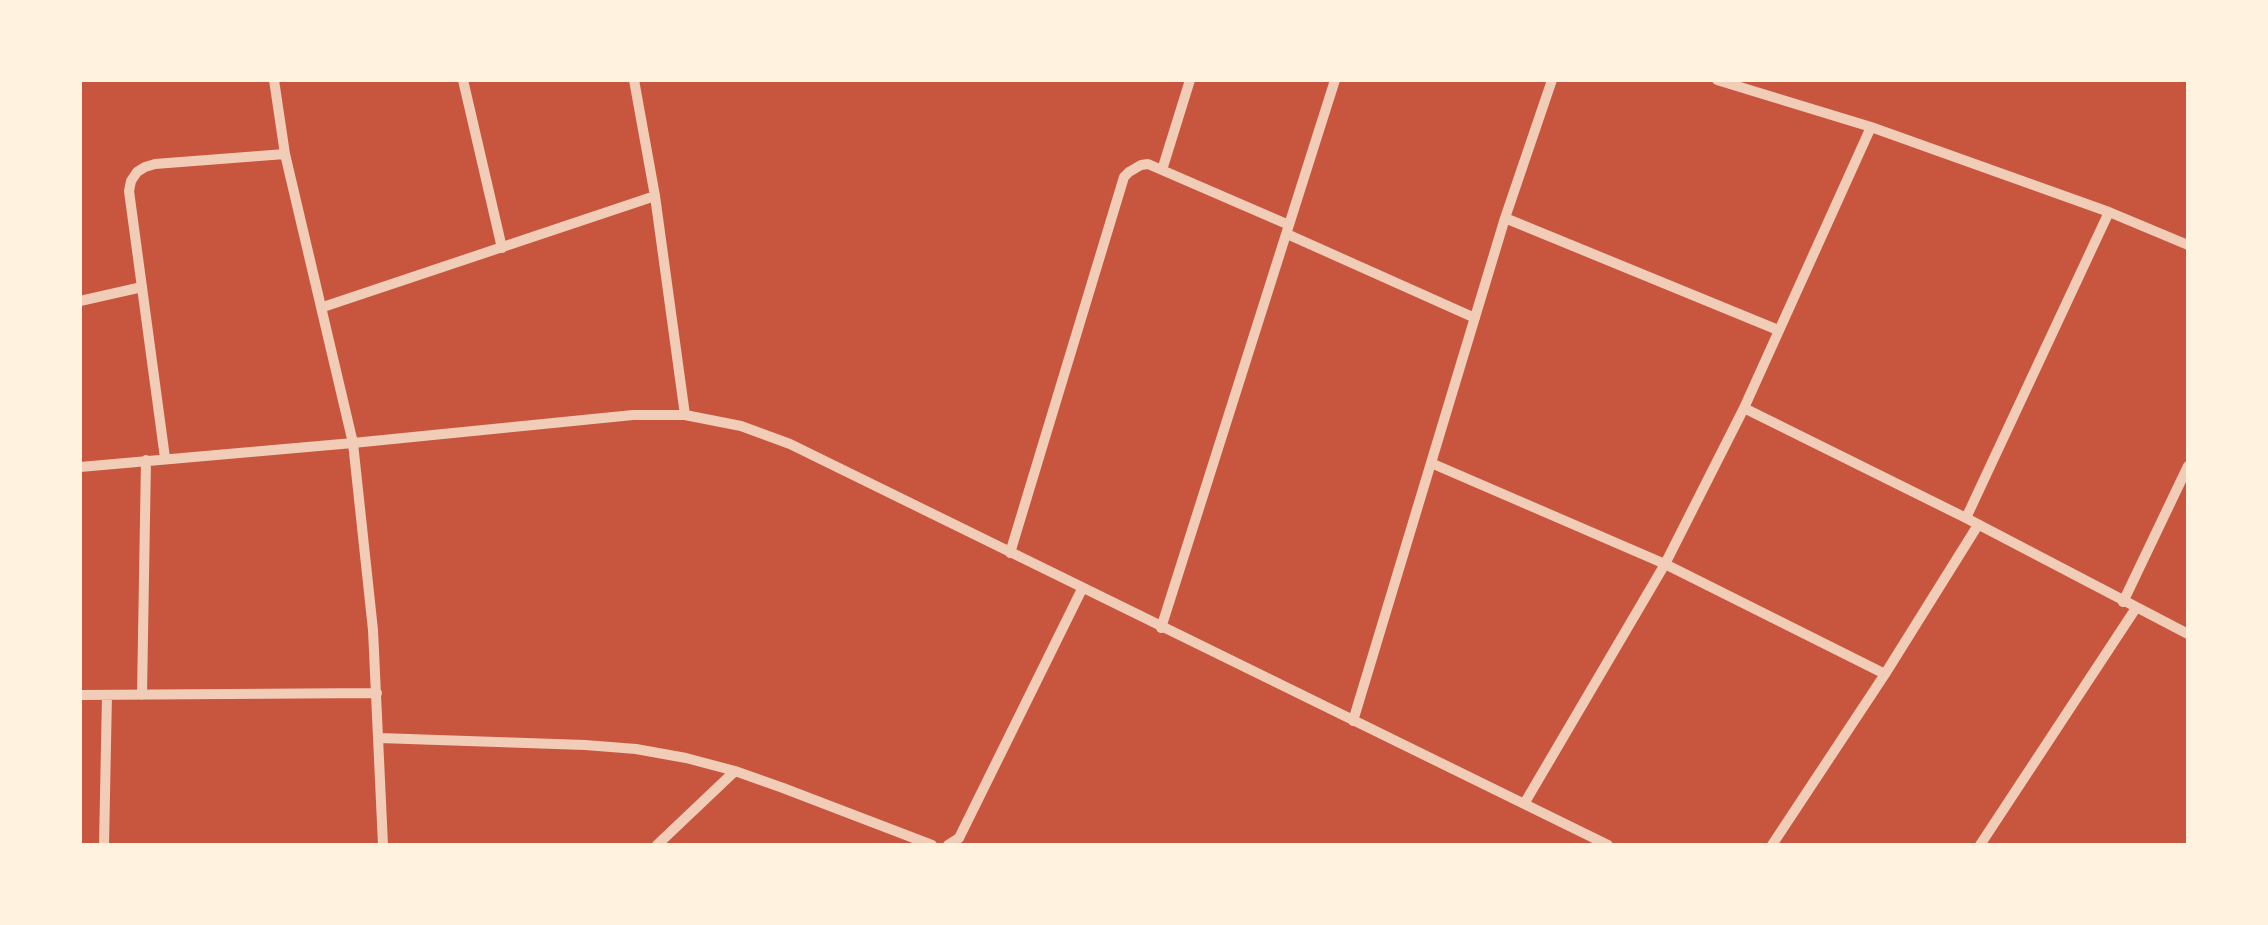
<!DOCTYPE html>
<style>
body{margin:0}
#map{position:relative;width:2268px;height:925px;overflow:hidden;background:#c8553d;font-family:"DM Sans",sans-serif}
canvas{display:block}
.frame{position:absolute;inset:0;border:82px solid #fff3e0;pointer-events:none}
</style>
<div id="map">
<canvas width="2268" height="925"></canvas>
<div class="frame"></div>
</div>
<script>
const context = document.querySelector('canvas').getContext('2d');
context.lineJoin = 'round';
const poly = rows => new Path2D(rows.map(r => 'M' + r).join(''));
function trace(path, color, width, dash) { context.strokeStyle = color; context.lineWidth = width; context.lineCap = dash ? 'butt' : 'round'; context.setLineDash(dash || []); context.stroke(path); }
const minor = poly([
 [274,80,285,154,353,443,373,630,383,845],
 [463,80,502,248],
 [634,80,655,196,685,415],
 [1717,80,1871,127,2109,212,2188,245],
 [1162,170,1190,80],
 [1505,218,1778,330],
 [1287,234,1475,318],
 [80,301,142,287],
 [323,307,655,196],
 [1744,408,1966,518,2188,634],
 [165,458,129,191,131,181,137,172,145,167,155,164,285,154],
 [1431,463,1665,564,1885,674],
 [80,467,353,443,633,415,685,415,741,426,790,444,1608,845],
 [1966,518,2109,212],
 [1010,553,1124,177,1129,172,1141,165,1148,164,1289,225],
 [2123,602,2188,466],
 [1161,628,1335,80],
 [80,695,377,693],
 [142,695,146,460],
 [1353,721,1505,218,1552,80],
 [379,738,585,745,636,749,686,758,735,771,783,788,932,845],
 [1524,804,1665,564,1744,408,1871,127],
 [104,845,107,695],
 [657,845,735,771],
 [948,845,959,838,1082,589],
 [1772,845,1885,674,1978,525],
 [1980,845,2136,608]
]);
trace(minor, '#f1ccb7', 10);
</script>
